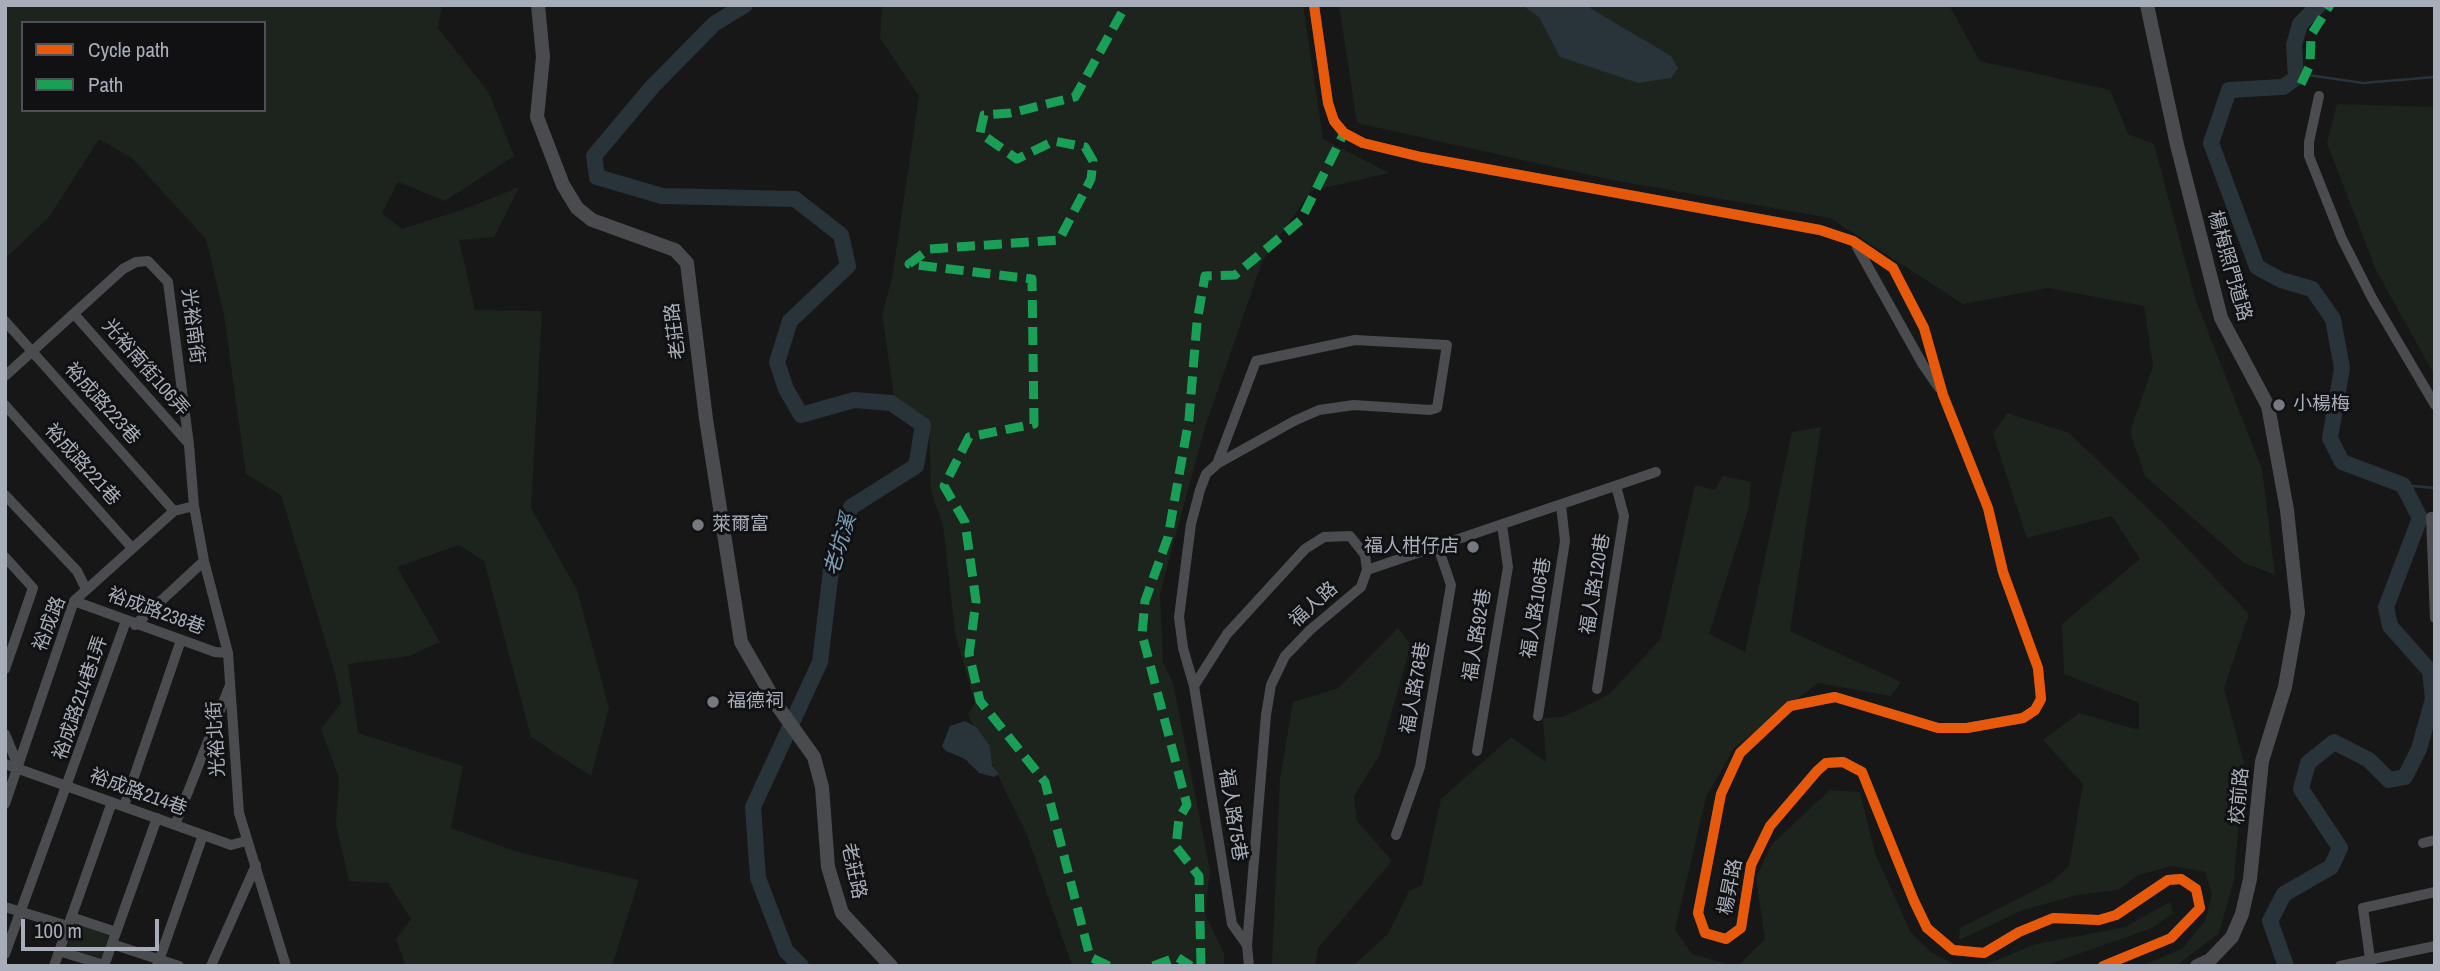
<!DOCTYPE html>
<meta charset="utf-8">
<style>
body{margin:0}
#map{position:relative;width:2440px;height:971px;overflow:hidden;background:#171717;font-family:"Archivo Narrow",sans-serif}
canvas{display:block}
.frame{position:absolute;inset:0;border:7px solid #a7aeb9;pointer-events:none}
.legend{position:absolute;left:21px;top:21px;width:245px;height:91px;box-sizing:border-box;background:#111113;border:2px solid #4d5055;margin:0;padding:9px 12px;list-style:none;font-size:21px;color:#a7aeb9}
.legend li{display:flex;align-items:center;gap:14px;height:35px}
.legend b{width:35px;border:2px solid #4d5055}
.scale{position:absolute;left:21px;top:919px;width:138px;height:32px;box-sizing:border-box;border:4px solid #a7aeb9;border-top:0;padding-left:9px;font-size:21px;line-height:24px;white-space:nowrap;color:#a7aeb9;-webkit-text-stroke:5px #111113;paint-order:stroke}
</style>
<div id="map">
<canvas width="2440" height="971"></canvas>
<div class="frame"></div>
<ul class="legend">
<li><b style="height:9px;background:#e8590c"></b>Cycle path</li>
<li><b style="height:9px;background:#1a9f57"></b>Path</li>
</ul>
<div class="scale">100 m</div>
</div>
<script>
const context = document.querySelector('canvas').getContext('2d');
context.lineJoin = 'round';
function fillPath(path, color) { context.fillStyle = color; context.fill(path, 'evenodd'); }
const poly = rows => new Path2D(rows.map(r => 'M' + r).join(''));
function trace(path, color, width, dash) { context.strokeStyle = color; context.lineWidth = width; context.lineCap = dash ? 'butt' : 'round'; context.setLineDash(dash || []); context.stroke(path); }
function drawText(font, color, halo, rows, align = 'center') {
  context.font = font + ' "Archivo Narrow","Noto Sans TC",sans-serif'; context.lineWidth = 6; context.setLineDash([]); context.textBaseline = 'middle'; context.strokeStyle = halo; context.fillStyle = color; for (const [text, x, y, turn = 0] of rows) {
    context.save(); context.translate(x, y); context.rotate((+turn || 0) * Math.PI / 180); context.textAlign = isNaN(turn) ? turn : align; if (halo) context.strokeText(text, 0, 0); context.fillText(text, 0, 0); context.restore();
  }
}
const green = poly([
 [5,5,442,5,438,28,489,93,514,156,445,201,398,182,382,213,402,229,470,207,519,187,494,237,459,240,475,310,542,311,531,508,577,590,609,708,591,776,531,737,484,561,459,545,397,567,440,642,409,656,348,664,358,733,463,766,451,828,518,852,639,880,612,966,406,966,396,939,411,919,388,883,349,881,336,825,339,778,321,729,341,703,335,673,281,495,246,474,224,315,206,239,132,158,99,139,49,217,5,259],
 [23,23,264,23,264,110,23,110],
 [882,5,1303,5,1323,139,1389,173,1311,191,1262,262,1205,427,1160,593,1163,662,1173,683,1210,870,1205,914,1224,954,1224,966,1072,966,1027,835,968,714,975,703,955,633,943,525,931,491,929,423,894,397,882,314,892,279,919,96,880,38],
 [1339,5,1949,5,1980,61,2110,90,2128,134,2154,144,2196,301,2262,469,2275,575,2244,563,2145,476,2130,432,2153,366,2144,306,2048,288,1963,304,1830,218,1612,180,1357,123],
 [2337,104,2435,107,2435,376,2376,270,2327,143],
 [2007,413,2069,433,2163,523,2249,614,2224,688,2244,763,2234,880,2219,933,2176,966,2140,966,2182,949,2205,921,2212,894,2205,872,2172,866,2138,875,2118,890,2077,895,2023,910,1959,940,1960,928,2051,882,2069,866,2083,784,2043,740,2079,713,2139,730,2139,703,2064,674,2062,624,2140,559,2112,516,2027,538,1993,434],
 [1821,427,1790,631,1901,682,1891,696,1818,683,1734,748,1706,797,1675,930,1692,954,1734,966,1353,966,1388,934,1409,891,1422,885,1441,799,1511,737,1546,762,1543,718,1563,717,1608,695,1660,640,1695,485,1715,490,1723,476,1751,482,1749,507,1709,634,1745,652,1792,432],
 [1398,628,1411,645,1379,756,1354,796,1357,821,1392,861,1318,948,1315,966,1272,966,1280,779,1293,702,1339,688],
 [1830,790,1860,792,1875,853,1911,933,1931,952,1958,966,1738,966,1765,939,1756,878,1771,845],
 [2170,902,2173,913,2152,928,2044,966,1982,966,2036,944,2125,927],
 [76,921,110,933,101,958,67,948]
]);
const water = poly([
 [1522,5,1585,5,1671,56,1678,68,1671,78,1638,83,1560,57,1539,17],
 [965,721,976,727,990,746,992,765,999,774,994,777,979,773,965,759,946,751,942,746,950,726]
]);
const stream = poly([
 [2296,78,2308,75,2363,83,2435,77],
 [2403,485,2435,488]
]);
const river = poly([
 [745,5,714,24,652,87,594,156,597,177,662,196,795,199,841,235,848,266,790,321,777,362,786,389,801,415,854,400,891,403,923,425,916,466,851,507,832,562,820,662,753,807,758,878,786,951,801,966],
 [2286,966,2270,921,2284,894,2331,867,2340,848,2301,789,2308,763,2334,742,2369,760,2389,780,2405,777,2419,749,2433,699,2430,671,2390,626,2386,607,2420,518,2403,485,2342,462,2330,438,2342,368,2333,319,2312,289,2281,280,2257,267,2211,143,2229,90,2283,87,2296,78,2294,45,2300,24,2319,5]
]);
const street = poly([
 [1314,5,1328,103,1334,121,1344,133,1363,143,1421,157,1820,230,1853,241,1893,268,1924,328,1943,395,1988,508,2003,572,2038,668,2041,699,2035,710,2023,718,1967,728,1938,728,1835,697,1790,706,1740,753,1721,794,1698,913,1705,933,1726,939,1741,928,1751,865,1770,826,1817,771,1826,763,1843,762,1862,772,1914,901,1927,928,1953,950,1984,953,2019,932,2053,918,2099,920,2116,915,2168,880,2181,879,2196,889,2200,908,2171,938,2103,966],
 [2319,96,2309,142,2309,156,2342,239,2372,298,2435,405],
 [1857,247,1923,365,1939,388],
 [75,315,189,444],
 [5,321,174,511],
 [5,376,123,269,136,262,148,261,168,282,189,445,194,506,204,561,228,653,239,813,286,966],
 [5,405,132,548],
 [1217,464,1256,361,1355,340,1447,345,1437,408,1430,410,1354,405,1319,410,1294,421,1217,464,1206,474,1200,490,1191,524,1179,617,1183,648,1194,686,1232,924,1247,945],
 [5,495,77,571,86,589],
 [2435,517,2431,517,2435,618],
 [5,557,33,588,5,669],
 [74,601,215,652,228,653],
 [135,625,204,561],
 [1194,686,1227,634,1305,549,1324,537,1350,536,1365,555,1367,570],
 [1597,689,1624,516,1616,486],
 [1538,716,1565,541,1561,505],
 [5,734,19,768],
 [1477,751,1508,567,1502,525],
 [5,764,231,845,246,841],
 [5,804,74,601,174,511,194,506],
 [124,806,181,640],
 [175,825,230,685],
 [1396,835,1420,767,1451,585,1438,547],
 [2423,843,2435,840],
 [5,907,68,926],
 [71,917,116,932],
 [112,944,179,966],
 [59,951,104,965],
 [5,954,126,621],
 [54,966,112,802],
 [104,966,157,818],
 [157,966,203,835],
 [211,966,256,865],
 [1249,966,1247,945,1266,715,1271,685,1285,656,1310,630,1361,587,1367,570,1656,472],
 [2340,966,2435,946],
 [2371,966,2363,908,2435,892]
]);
const secondary = poly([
 [538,5,543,57,537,117,563,185,577,208,592,220,675,250,687,263,706,419,741,642,779,708,814,757,822,787,828,867,842,913,891,966],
 [2147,5,2177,145,2221,318,2268,406,2287,510,2298,613,2285,687,2262,761,2250,879,2242,914,2232,937,2210,960,2197,966]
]);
const quiet = poly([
 [2301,84,2310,65,2311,35,2330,5],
 [1109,966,1090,957,1045,782,980,701,969,654,976,601,965,522,944,486,969,437,1034,424,1032,279,909,264,929,249,1059,240,1091,179,1093,161,1085,147,1054,141,1017,159,980,133,984,115,1011,113,1075,97,1126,5],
 [1153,966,1177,957,1191,966],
 [1201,966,1199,876,1176,847,1179,818,1187,805,1142,634,1145,601,1168,537,1189,419,1197,322,1205,276,1235,275,1301,220,1344,133]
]);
const cycleway = poly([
 [1314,5,1328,103,1334,121,1344,133,1363,143,1421,157,1820,230,1853,241,1893,268,1924,328,1943,395,1988,508,2003,572,2038,668,2041,699,2035,710,2023,718,1967,728,1938,728,1835,697,1790,706,1740,753,1721,794,1698,913,1705,933,1726,939,1741,928,1751,865,1770,826,1817,771,1826,763,1843,762,1862,772,1914,901,1927,928,1953,950,1984,953,2019,932,2053,918,2099,920,2116,915,2168,880,2181,879,2196,889,2200,908,2171,938,2103,966]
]);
const markers = [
 [2279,405,7,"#757980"],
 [698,525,7,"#757980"],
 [1473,547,7,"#757980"],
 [713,702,7,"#757980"]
];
const streetNames = [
 ["楊梅照門道路",2229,266,74],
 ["光裕南街",192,326,83],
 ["老莊路",676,331,-97],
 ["光裕南街106弄",145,368,49],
 ["裕成路223巷",102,404,48],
 ["裕成路221巷",82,465,48],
 ["福人路120巷",1596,584,-81],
 ["福人路",1314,605,-42],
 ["福人路106巷",1537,608,-81],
 ["裕成路238巷",156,612,20],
 ["裕成路",50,624,-69],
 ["福人路92巷",1478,635,-81],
 ["福人路78巷",1416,688,-80],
 ["裕成路214巷1弄",81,698,-71],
 ["光裕北街",217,739,-93],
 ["裕成路214巷",138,793,20],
 ["校前路",2240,796,-85],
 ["福人路75巷",1232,815,81],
 ["老莊路",853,871,78],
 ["楊昇路",1731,887,-79]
];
const poiNames = [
 ["小楊梅",2293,405],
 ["萊爾富",712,525],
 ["福人柑仔店",1459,547,"right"],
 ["福德祠",727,702]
];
const waterNames = [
 ["老坑溪",841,545,-73]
];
fillPath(green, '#1c241d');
fillPath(water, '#29333a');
trace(stream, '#29333a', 2.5);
trace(river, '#29333a', 16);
trace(street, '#4a4c50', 10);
trace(secondary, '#494b4e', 14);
trace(quiet, '#1a9f57', 9, [18, 9]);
trace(cycleway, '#e8590c', 10);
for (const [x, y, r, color] of markers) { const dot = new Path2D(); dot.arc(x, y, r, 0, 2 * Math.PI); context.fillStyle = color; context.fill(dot); trace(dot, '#111113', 2.5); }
drawText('19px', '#a7aeb9', '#111113', streetNames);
drawText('19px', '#a7aeb9', '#111113', poiNames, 'left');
drawText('italic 21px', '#7ba0b7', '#111113', waterNames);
</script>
